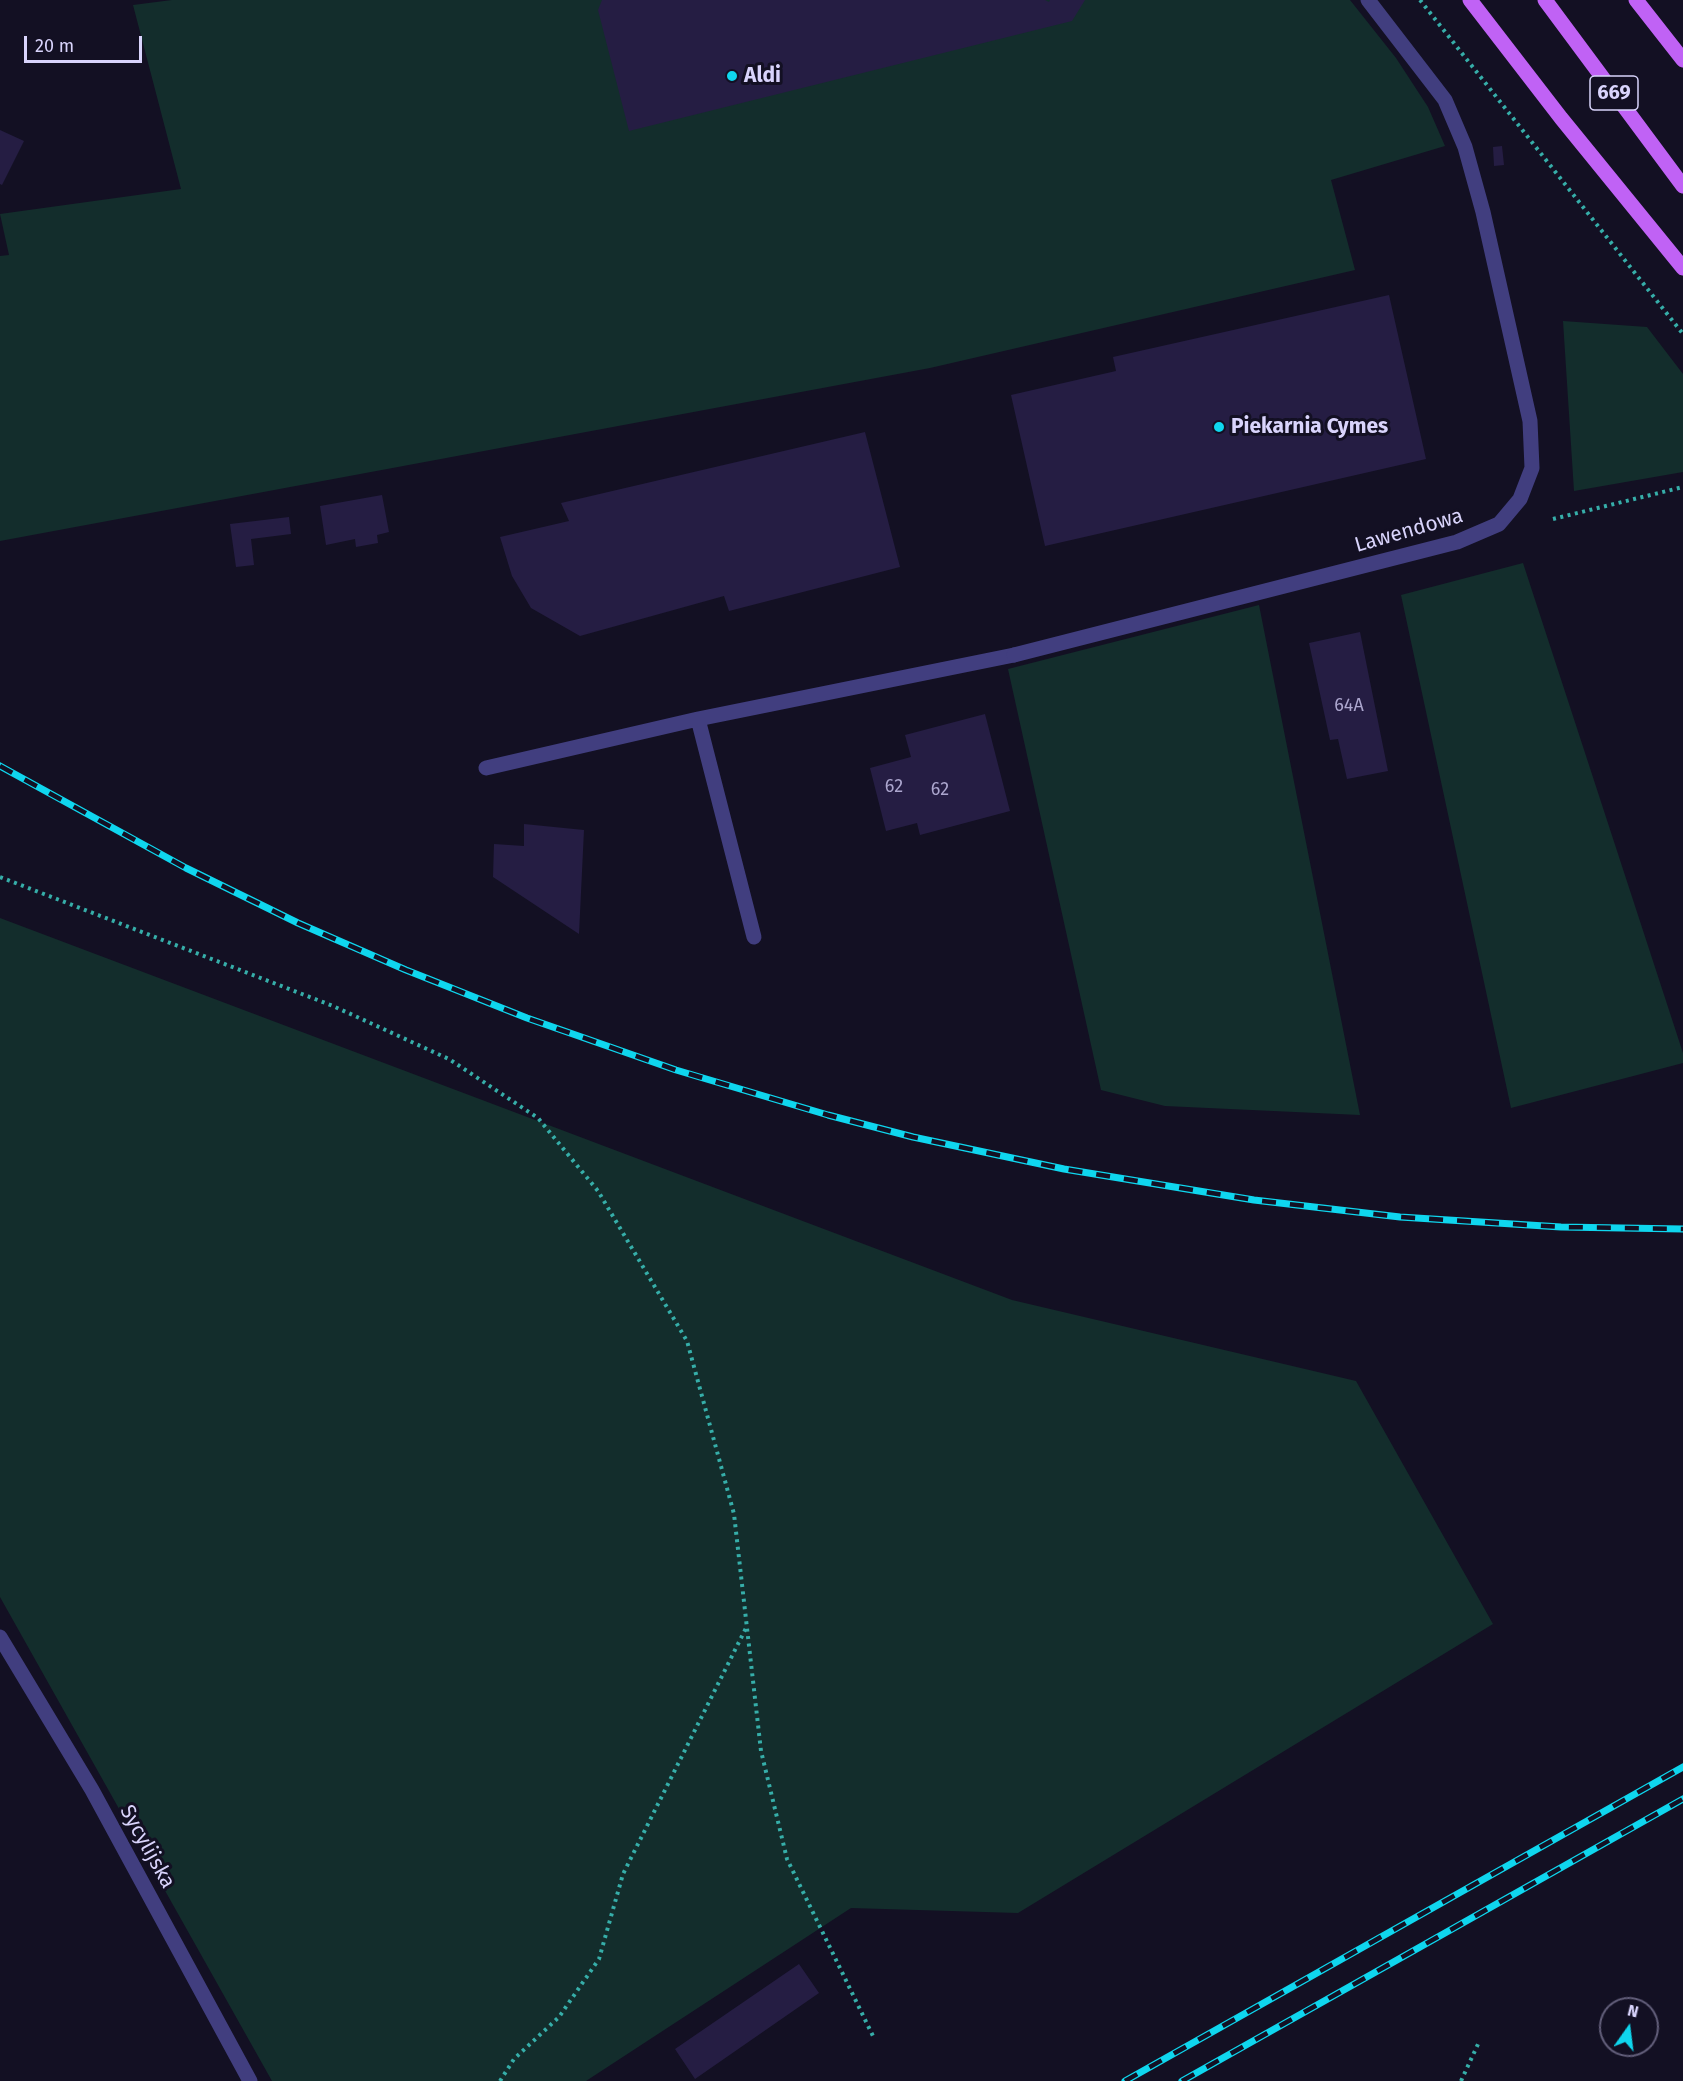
<!DOCTYPE html>
<style>
body{margin:0}
#map{position:relative;width:1683px;height:2081px;overflow:hidden;background:#131023;font-family:"Fira Sans",sans-serif}
canvas{display:block}
.north{position:absolute;left:1599px;top:1997px;width:60px;height:60px;box-sizing:border-box;background:#131023;border:2px solid #625e7a;border-radius:50%;rotate:14deg;font-size:16px;font-weight:700;line-height:24px;text-align:center;color:#d9d4fc}
.north::after{content:'';display:block;margin:auto;width:21px;height:27px;background:#0fd6ee;clip-path:polygon(50% 0,100% 100%,50% 72%,0 100%)}
.scale{position:absolute;left:24px;top:36px;width:118px;height:27px;box-sizing:border-box;border:3px solid #d9d4fc;border-top:0;padding-left:8px;font-size:18px;line-height:21px;white-space:nowrap;color:#d9d4fc;-webkit-text-stroke:4px #131023;paint-order:stroke}
</style>
<div id="map">
<canvas width="1683" height="2081"></canvas>
<div class="north">N</div>
<div class="scale">20 m</div>
</div>
<script>
const context = document.querySelector('canvas').getContext('2d');
context.lineJoin = 'round';
function fillPath(path, color) { context.fillStyle = color; context.fill(path, 'evenodd'); }
const poly = rows => new Path2D(rows.map(r => 'M' + r).join(''));
function trace(path, color, width, dash) { context.strokeStyle = color; context.lineWidth = width; context.lineCap = dash ? 'butt' : 'round'; context.setLineDash(dash || []); context.stroke(path); }
function drawText(font, color, halo, rows, align = 'center') {
  context.font = font + ' "Fira Sans",sans-serif'; context.lineWidth = 6; context.setLineDash([]); context.textBaseline = 'middle'; context.strokeStyle = halo; context.fillStyle = color; for (const [text, x, y, turn = 0] of rows) {
    context.save(); context.translate(x, y); context.rotate((+turn || 0) * Math.PI / 180); context.textAlign = isNaN(turn) ? turn : align; if (halo) context.strokeText(text, 0, 0); context.fillText(text, 0, 0); context.restore();
  }
}
const green = poly([
 [172,0,1350,0,1396,58,1428,107,1445,146,1331,180,1355,270,930,368,0,541,0,256,9,255,0,214,181,189,133,5],
 [1563,321,1647,327,1683,374,1683,472,1574,491],
 [1523,563,1683,1053,1683,1063,1511,1108,1401,595],
 [1259,605,1360,1115,1165,1106,1101,1090,1008,669],
 [0,918,1012,1300,1356,1381,1493,1624,1018,1913,851,1908,586,2081,272,2081,0,1597]
]);
const building = poly([
 [602,0,1045,0,1049,2,1050,0,1085,0,1072,21,629,131,598,10],
 [0,130,24,141,2,185,0,184],
 [1502,146,1504,165,1494,166,1493,147],
 [1389,295,1426,459,1045,546,1011,395,1116,371,1113,357],
 [865,432,900,567,729,611,724,596,580,636,531,608,512,576,500,537,569,521,561,503],
 [382,495,389,532,377,535,378,543,356,547,355,539,326,545,320,506],
 [289,517,291,534,251,539,254,565,236,567,230,524],
 [1360,632,1388,771,1347,779,1338,739,1330,740,1309,643],
 [985,714,1010,811,920,835,917,823,886,831,870,768,911,757,905,735],
 [524,824,584,830,579,934,493,877,494,844,524,846],
 [799,1964,819,1993,695,2079,675,2049]
]);
const path = poly([
 [1420,0,1683,334],
 [1553,519,1683,487],
 [0,877,333,1006,449,1059,538,1118,598,1191,687,1341,734,1514,761,1751,787,1859,873,2036],
 [500,2081,514,2059,559,2017,599,1959,623,1874,746,1628],
 [1461,2081,1479,2042]
]);
const lane = poly([
 [698,719,754,937],
 [486,768,698,719,1014,655]
]);
const street = poly([
 [1014,655,1457,542,1499,524,1520,499,1532,468,1530,421,1483,212,1465,147,1445,100,1368,0],
 [0,1637,92,1790,250,2081]
]);
const primary = poly([
 [1470,0,1561,118,1683,268],
 [1545,0,1683,186],
 [1636,0,1683,60]
]);
const rail = poly([
 [0,766,186,868,298,923,406,970,527,1018,676,1070,828,1115,913,1137,1064,1169,1254,1200,1400,1217,1561,1227,1683,1229],
 [1125,2081,1683,1767],
 [1182,2081,1683,1799]
]);
const markers = [
 [732,76,6,"#0fd6ee"],
 [1219,427,6,"#0fd6ee"]
];
const numberNames = [
 ["64A",1349,706],
 ["62",894,787],
 ["62",940,790]
];
const shields = [
 [1614,93,48]
];
const shieldNames = [
 ["669",1614,93]
];
const poiNames = [
 ["Aldi",744,76],
 ["Piekarnia Cymes",1231,427]
];
const streetNames = [
 ["Lawendowa",1409,531,-16],
 ["Sycylijska",147,1847,61]
];
fillPath(green, '#132d2c');
fillPath(building, '#251d43');
trace(path, '#36aea9', 4, [3, 4.5]);
trace(lane, '#413e7f', 15);
trace(street, '#413e7f', 15);
trace(primary, '#c062f5', 15);
trace(rail, '#0fd6ee', 7);
trace(rail, '#131023', 4.5, [14]);
for (const [x, y, r, color] of markers) { const dot = new Path2D(); dot.arc(x, y, r, 0, 2 * Math.PI); context.fillStyle = color; context.fill(dot); trace(dot, '#131023', 2); }
drawText('18px', '#aca6ce', null, numberNames);
for (const [x, y, w] of shields) { const box = new Path2D(); box.roundRect(x - w / 2, y - 17, w, 34, 4.5); context.fillStyle = '#131023'; context.fill(box); trace(box, '#d9d4fc', 1.5); }
drawText('bold 20px', '#d9d4fc', null, shieldNames);
drawText('bold 21px', '#d9d4fc', '#131023', poiNames, 'left');
drawText('21px', '#d9d4fc', '#131023', streetNames);
</script>
